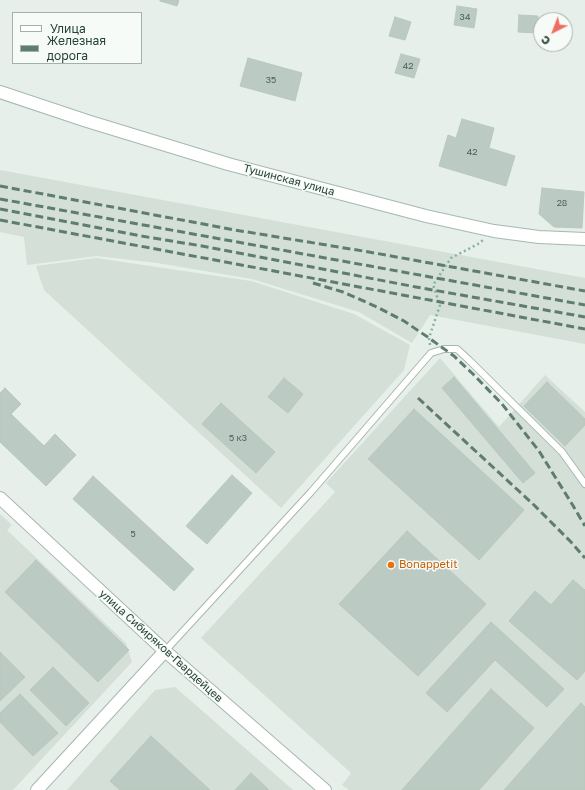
<!DOCTYPE html>
<meta charset="utf-8">
<style>
body{margin:0}
#map{position:relative;width:585px;height:790px;overflow:hidden;background:#e6efe9;font-family:"Golos Text",sans-serif}
canvas{display:block}
.legend{position:absolute;left:12px;top:12px;width:130px;height:52px;box-sizing:border-box;background:#f7fbf8;border:1px solid #a3b1aa;margin:0;padding:5px 7px;list-style:none;font-size:12px;color:#244135}
.legend li{display:flex;align-items:center;gap:8px;height:20px}
.legend b{width:20px;border:1px solid #a3b1aa}
.north{position:absolute;left:533px;top:12px;width:40px;height:40px;box-sizing:border-box;background:#f7fbf8;border:1px solid #a3b1aa;border-radius:50%;rotate:222deg;font-size:11px;font-weight:700;line-height:16px;text-align:center;color:#244135}
.north::after{content:'';display:block;margin:auto;width:14px;height:18px;background:#f16d61;clip-path:polygon(50% 0,100% 100%,50% 72%,0 100%)}
</style>
<div id="map">
<canvas width="585" height="790"></canvas>
<ul class="legend">
<li><b style="height:5px;background:#fff"></b>Улица</li>
<li><b style="height:5px;background:#5f7c70"></b>Железная дорога</li>
</ul>
<div class="north">С</div>
</div>
<script>
const context = document.querySelector('canvas').getContext('2d');
context.lineJoin = 'round';
function fillPath(path, color) { context.fillStyle = color; context.fill(path, 'evenodd'); }
const poly = rows => new Path2D(rows.map(r => 'M' + r).join(''));
function trace(path, color, width, dash) { context.strokeStyle = color; context.lineWidth = width; context.lineCap = dash ? 'butt' : 'round'; context.setLineDash(dash || []); context.stroke(path); }
function drawText(font, color, halo, rows, align = 'center') {
  context.font = font + ' "Golos Text",sans-serif'; context.lineWidth = 3; context.setLineDash([]); context.textBaseline = 'middle'; context.strokeStyle = halo; context.fillStyle = color; for (const [text, x, y, turn = 0] of rows) {
    context.save(); context.translate(x, y); context.rotate((+turn || 0) * Math.PI / 180); context.textAlign = isNaN(turn) ? turn : align; if (halo) context.strokeText(text, 0, 0); context.fillText(text, 0, 0); context.restore();
  }
}
const built = poly([
 [0,170,585,278,585,344,430,315,412,343,359,312,252,279,157,263,97,256,27,265,24,237,0,232],
 [96,258,251,281,354,314,410,345,404,370,281,508,44,290,36,266],
 [440,358,499,427,545,375,585,412,585,790,349,790,342,785,351,773,201,638,335,492,326,483],
 [0,514,12,525,7,530,126,643,132,662,13,790,0,790],
 [175,687,293,790,67,790,155,690]
]);
const building = poly([
 [160,0,179,0,177,6,160,1,160,0],
 [457,6,477,9,474,28,454,25,457,6],
 [519,15,538,16,537,33,518,32,519,15],
 [395,17,411,22,405,40,389,36,395,17],
 [401,54,420,59,414,78,395,73,401,54],
 [248,58,302,73,295,101,240,86,248,58],
 [462,119,494,128,489,148,515,156,506,186,439,166,448,135,456,138,462,119],
 [542,188,584,192,582,228,554,227,539,214,542,188],
 [454,377,535,473,523,483,442,388,454,377],
 [284,378,303,394,288,413,268,397,284,378],
 [547,382,585,419,585,425,565,446,524,406,547,382],
 [5,388,21,404,11,414,44,446,55,434,76,455,46,486,0,442,0,393,5,388],
 [221,403,275,452,256,473,202,424,221,403],
 [414,409,524,510,479,560,368,459,414,409],
 [232,475,252,493,207,544,186,526,232,475],
 [93,476,194,569,174,591,73,499,93,476],
 [407,531,486,604,418,676,339,604,407,531],
 [36,560,129,650,98,682,5,592,36,560],
 [573,580,585,590,585,671,577,680,509,621,535,591,551,605,573,580],
 [491,622,564,689,547,707,495,660,447,712,426,693,491,622],
 [0,652,25,677,0,701,0,652],
 [53,667,89,703,66,726,30,690,53,667],
 [491,689,534,728,479,790,402,790,491,689],
 [20,694,58,733,33,756,0,722,0,713,20,694],
 [581,703,585,707,585,790,504,790,581,703],
 [151,736,210,790,120,790,110,781,151,736],
 [251,773,269,790,235,790,251,773]
]);
const path = poly([
 [430,345,429,338,440,305,433,285,451,258,478,244,483,240]
]);
const lane = poly([
 [165,651,311,492,431,353,444,349,457,349,469,360,562,452,585,484]
]);
const street = poly([
 [0,498,165,651,325,790],
 [37,790,165,651]
]);
const secondary = poly([
 [0,92,87,121,228,164,426,216,494,231,539,237,585,239]
]);
const rail = poly([
 [0,186,235,230,369,252,585,291],
 [0,199,585,305],
 [0,209,141,236,202,246,416,287,585,317],
 [0,220,585,329],
 [313,283,343,292,377,307,404,321,429,338,454,356,473,374,502,404,539,451,572,504,585,526],
 [418,398,534,505,571,542,585,558]
]);
const markers = [
 [391,565,4,"#e8710a"]
];
const numberNames = [
 ["34",465,17],
 ["42",408,66],
 ["35",271,80],
 ["42",472,152],
 ["28",562,203],
 ["5 к3",238,438],
 ["5",133,534]
];
const streetNames = [
 ["Тушинская улица",289,180,15],
 ["улица Сибиряков-Гвардейцев",161,646,42]
];
const foodNames = [
 ["Bonappetit",399,565]
];
fillPath(built, '#d4dfd8');
fillPath(building, '#bbcac2');
trace(building, '#b8c8bf', 1);
trace(lane, '#a8b7af', 8);
trace(street, '#a8b7af', 14);
trace(secondary, '#a4baaf', 14);
trace(path, '#86b29d', 2.5, [2, 3]);
trace(lane, '#fff', 6);
trace(street, '#fff', 12);
trace(secondary, '#fff', 12);
trace(rail, '#5f7c70', 3, [8, 4]);
for (const [x, y, r, color] of markers) { const dot = new Path2D(); dot.arc(x, y, r, 0, 2 * Math.PI); context.fillStyle = color; context.fill(dot); trace(dot, '#f7fbf8', 1.5); }
drawText('9px', '#4a6358', null, numberNames);
drawText('11px', '#244135', '#f7fbf8', streetNames);
drawText('11px', '#c56008', '#f7fbf8', foodNames, 'left');
</script>
